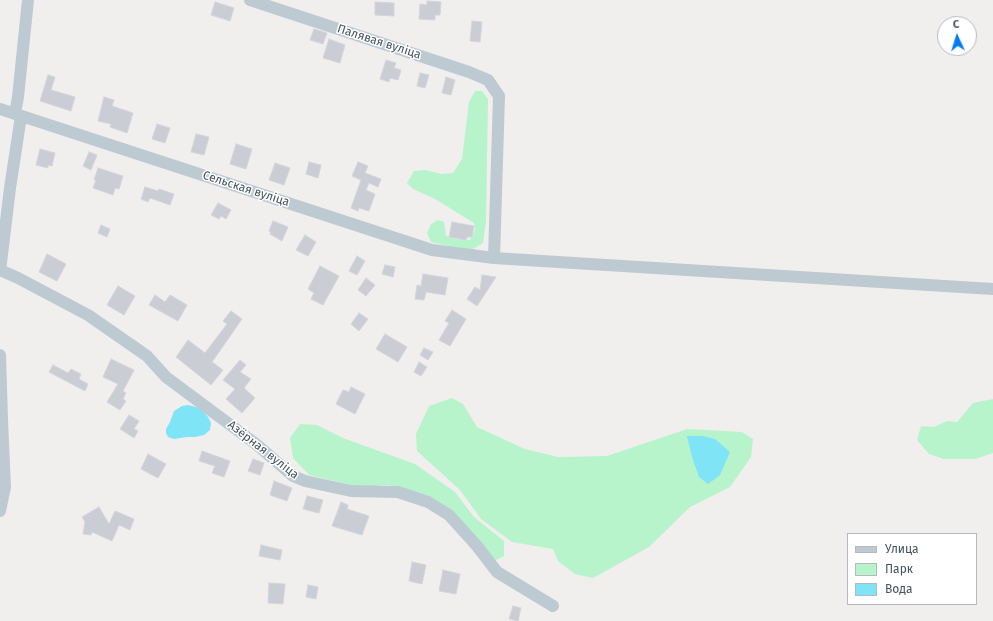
<!DOCTYPE html>
<meta charset="utf-8">
<style>
body{margin:0}
#map{position:relative;width:993px;height:621px;overflow:hidden;background:#f1eeee;font-family:"Fira Sans",sans-serif}
canvas{display:block}
.legend{position:absolute;left:847px;top:533px;width:130px;height:72px;box-sizing:border-box;background:#fff;border:1px solid #b4babf;margin:0;padding:5px 7px;list-style:none;font-size:12px;color:#44535e}
.legend li{display:flex;align-items:center;gap:8px;height:20px}
.legend b{width:20px;border:1px solid #b4babf}
.north{position:absolute;left:937px;top:16px;width:40px;height:40px;box-sizing:border-box;background:#fff;border:1px solid #b4babf;border-radius:50%;rotate:356deg;font-size:11px;font-weight:700;line-height:16px;text-align:center;color:#44535e}
.north::after{content:'';display:block;margin:auto;width:14px;height:18px;background:#037bf6;clip-path:polygon(50% 0,100% 100%,50% 72%,0 100%)}
</style>
<div id="map">
<canvas width="993" height="621"></canvas>
<ul class="legend">
<li><b style="height:5px;background:#bdcad2"></b>Улица</li>
<li><b style="height:11px;background:#b7f4cb"></b>Парк</li>
<li><b style="height:11px;background:#7fe4f6"></b>Вода</li>
</ul>
<div class="north">С</div>
</div>
<script>
const context = document.querySelector('canvas').getContext('2d');
context.lineJoin = 'round';
function fillPath(path, color) { context.fillStyle = color; context.fill(path, 'evenodd'); }
const poly = rows => new Path2D(rows.map(r => 'M' + r).join(''));
function trace(path, color, width, dash) { context.strokeStyle = color; context.lineWidth = width; context.lineCap = dash ? 'butt' : 'round'; context.setLineDash(dash || []); context.stroke(path); }
function drawText(font, color, halo, rows, align = 'center') {
  context.font = font + ' "Fira Sans",sans-serif'; context.lineWidth = 3; context.setLineDash([]); context.textBaseline = 'middle'; context.strokeStyle = halo; context.fillStyle = color; for (const [text, x, y, turn = 0] of rows) {
    context.save(); context.translate(x, y); context.rotate((+turn || 0) * Math.PI / 180); context.textAlign = isNaN(turn) ? turn : align; if (halo) context.strokeText(text, 0, 0); context.fillText(text, 0, 0); context.restore();
  }
}
const green = poly([
 [475,91,482,91,488,99,486,221,483,243,470,251,431,242,427,233,431,224,438,220,444,222,446,236,456,239,470,240,475,230,474,223,435,199,413,189,407,183,414,171,426,170,441,174,453,173,462,159,469,102],
 [452,398,463,404,477,427,525,449,558,457,607,456,687,429,742,432,753,439,751,457,730,487,690,507,649,547,593,578,575,574,558,561,553,549,512,542,481,519,460,490,417,451,416,434,429,406],
 [993,399,993,453,975,459,944,459,929,454,917,440,921,426,934,427,947,421,957,422,973,403],
 [300,424,317,425,343,438,415,464,455,492,474,517,504,541,504,556,494,561,441,504,416,492,388,485,359,487,309,475,293,458,290,438]
]);
const water = poly([
 [188,405,196,407,203,411,208,417,211,423,210,430,204,435,195,437,187,437,174,439,168,437,166,433,166,429,170,422,174,411,182,406],
 [687,436,703,436,715,439,730,452,720,475,708,484,699,477,692,457]
]);
const building = poly([
 [427,1,441,2,440,15,435,15,435,20,419,19,420,4,427,5,427,1],
 [215,2,234,8,230,21,211,15,215,2],
 [375,2,394,3,394,16,375,15,375,2],
 [472,21,482,22,480,42,470,41,472,21],
 [314,29,327,33,323,44,310,40,314,29],
 [329,39,345,45,340,63,323,58,329,39],
 [386,60,396,63,394,68,401,70,398,80,390,78,389,82,380,79,386,60],
 [420,73,429,75,425,88,417,86,420,73],
 [48,75,55,77,51,90,75,97,71,111,40,101,48,75],
 [446,77,455,80,451,95,442,93,446,77],
 [104,97,114,100,112,106,133,113,127,133,110,127,111,124,98,121,104,97],
 [157,124,170,128,165,143,152,139,157,124],
 [196,134,209,137,204,155,191,152,196,134],
 [236,144,252,149,246,169,230,164,236,144],
 [40,149,55,153,52,166,48,165,48,168,36,165,40,149],
 [89,152,97,155,91,170,83,166,89,152],
 [309,162,321,165,318,178,306,174,309,162],
 [358,162,368,166,365,173,381,179,378,187,369,183,366,190,375,194,369,211,359,208,358,211,351,208,361,180,352,176,358,162],
 [275,163,290,168,284,185,269,180,275,163],
 [98,168,123,176,119,189,115,188,113,195,93,188,96,180,94,180,98,168],
 [145,187,158,191,159,189,174,194,170,205,150,198,148,202,141,199,145,187],
 [218,203,231,210,226,219,221,216,219,219,211,215,218,203],
 [273,221,288,227,282,241,270,234,271,232,269,231,273,221],
 [452,222,474,226,472,237,467,237,466,240,449,237,452,222],
 [101,225,110,229,107,237,98,233,101,225],
 [305,235,316,242,308,256,296,250,305,235],
 [47,254,66,264,57,281,39,272,47,254],
 [357,256,365,261,357,275,349,271,357,256],
 [385,265,395,267,393,277,382,274,385,265],
 [320,266,339,276,323,305,311,299,314,293,308,289,320,266],
 [423,274,448,278,445,295,426,292,424,300,415,299,417,285,421,286,423,274],
 [482,275,496,277,477,306,467,299,475,287,480,290,482,275],
 [366,278,375,285,366,296,358,290,366,278],
 [118,286,135,296,124,315,107,305,118,286],
 [155,295,165,302,170,295,187,305,178,321,149,305,155,295],
 [452,310,466,319,450,346,439,340,449,323,445,321,452,310],
 [231,311,242,319,212,362,223,370,211,385,176,357,188,340,205,353,227,324,223,321,231,311],
 [359,313,368,319,359,331,351,324,359,313],
 [385,334,407,347,398,362,376,349,385,334],
 [424,348,433,352,428,360,420,355,424,348],
 [111,359,134,370,123,391,126,393,123,399,126,401,120,410,107,402,118,384,103,377,111,359],
 [240,360,246,365,240,372,251,379,244,388,255,398,242,413,226,399,235,389,223,380,240,360],
 [419,362,427,367,421,376,414,372,419,362],
 [53,365,68,373,71,369,81,374,79,379,88,384,85,391,49,372,53,365],
 [351,387,365,394,355,414,336,404,343,390,349,392,351,387],
 [129,415,139,421,134,429,138,431,134,438,120,429,129,415],
 [202,451,230,461,224,477,212,473,215,466,199,461,202,451],
 [148,454,166,464,158,478,141,469,148,454],
 [253,459,264,463,260,475,248,471,253,459],
 [274,481,292,488,287,501,270,495,274,481],
 [307,496,323,500,319,513,303,509,307,496],
 [341,502,348,505,347,509,369,516,362,535,332,526,341,502],
 [99,507,109,524,115,511,134,519,130,530,119,525,112,541,92,532,91,535,83,534,85,522,82,517,99,507],
 [261,545,282,550,280,560,259,556,261,545],
 [412,562,426,565,422,584,409,581,412,562],
 [443,570,460,574,456,594,439,591,443,570],
 [269,583,285,584,283,604,268,603,269,583],
 [308,585,318,587,316,599,306,597,308,585],
 [513,606,521,608,518,621,509,619,513,606]
]);
const minor = poly([
 [250,0,469,72,488,80,499,96,494,258],
 [0,109,432,250,494,258,993,289],
 [15,114,18,97,28,0],
 [0,270,18,278,88,315,147,356,166,377,256,444,293,476,305,481,351,491,398,492,428,502,449,515,477,546,497,572,553,606],
 [0,271,10,188,21,116],
 [0,355,2,420,5,487,0,511]
]);
const streetNames = [
 ["Палявая вуліца",379,42,18],
 ["Сельская вуліца",246,189,18],
 ["Азёрная вуліца",263,450,38]
];
fillPath(green, '#b7f4cb');
fillPath(water, '#7fe4f6');
fillPath(building, '#caced4');
trace(building, '#d2d5db', 1);
trace(minor, '#bdcad2', 12);
drawText('12px', '#44535e', '#fff', streetNames);
</script>
